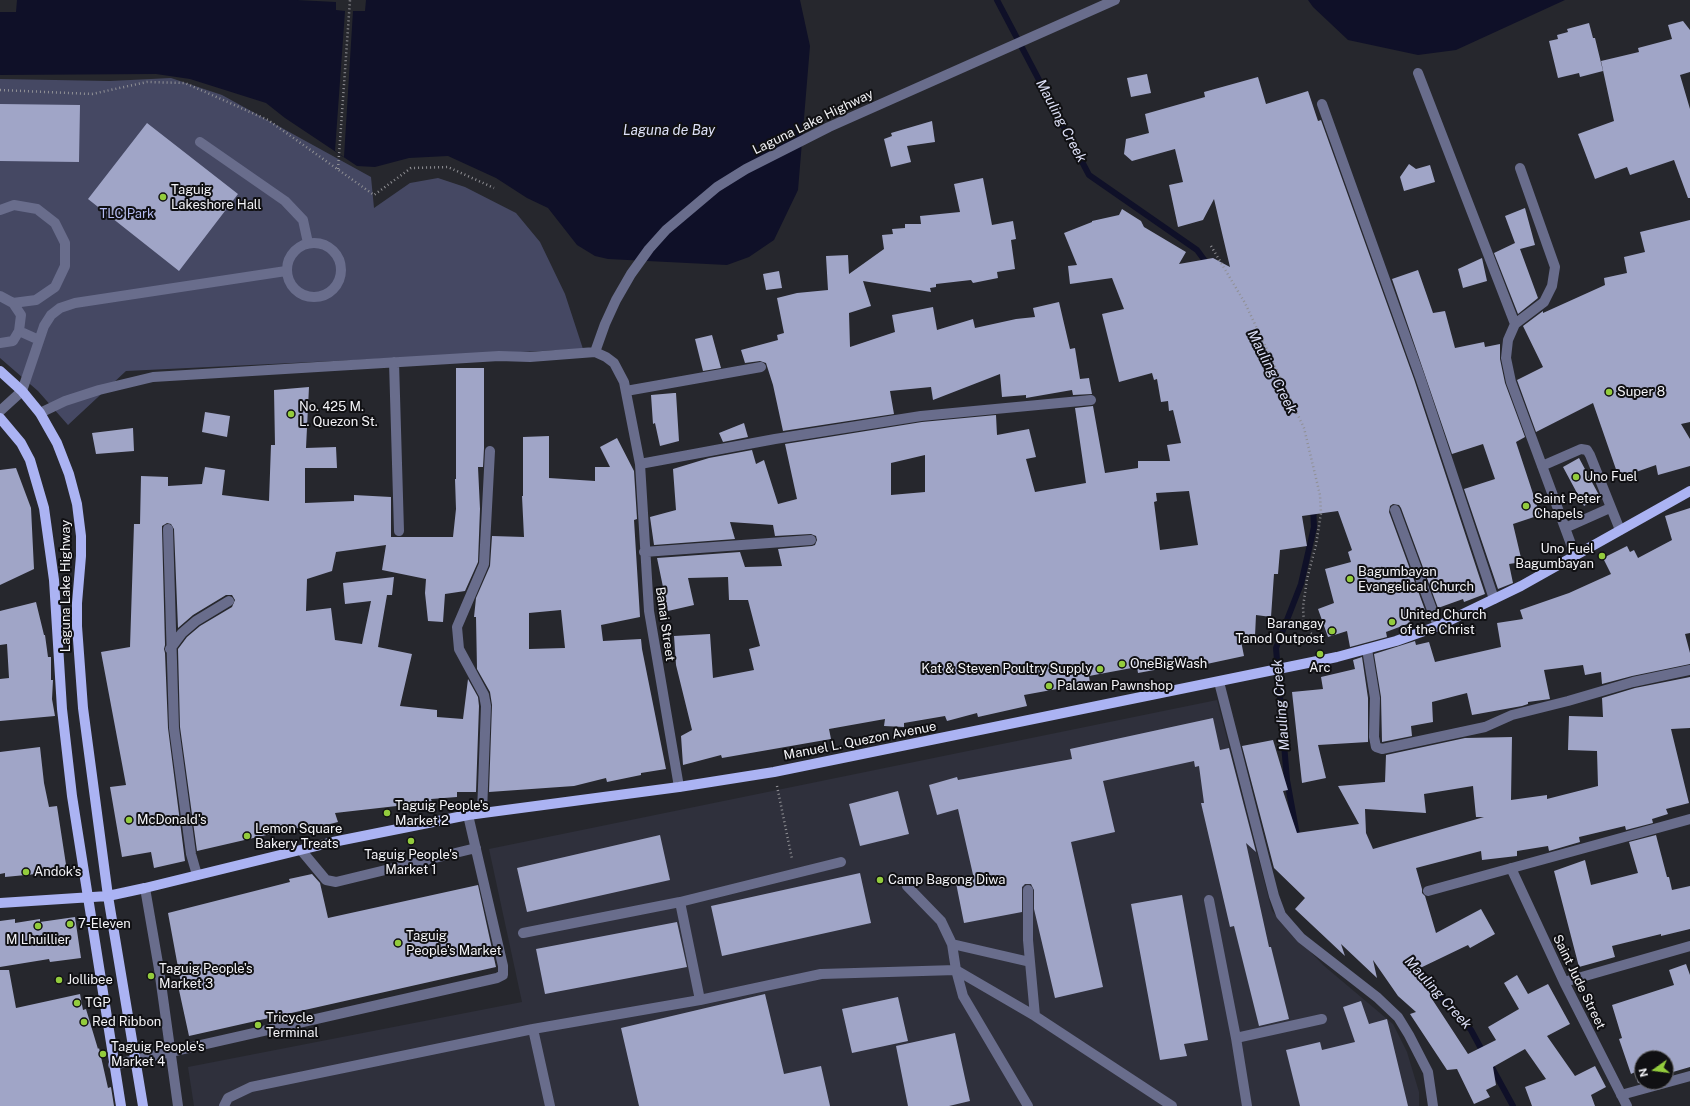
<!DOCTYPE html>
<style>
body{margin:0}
#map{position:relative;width:1690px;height:1106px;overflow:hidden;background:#26272d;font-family:"Public Sans",sans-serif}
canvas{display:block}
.north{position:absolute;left:1634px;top:1050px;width:40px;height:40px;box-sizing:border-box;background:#101013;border:1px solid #6b6b6e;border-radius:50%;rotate:256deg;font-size:11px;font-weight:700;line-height:16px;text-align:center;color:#f3f3f7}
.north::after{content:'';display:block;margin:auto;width:14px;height:18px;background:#93cc3d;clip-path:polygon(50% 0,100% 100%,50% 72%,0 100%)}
</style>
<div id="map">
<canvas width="1690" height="1106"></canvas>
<div class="north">N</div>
</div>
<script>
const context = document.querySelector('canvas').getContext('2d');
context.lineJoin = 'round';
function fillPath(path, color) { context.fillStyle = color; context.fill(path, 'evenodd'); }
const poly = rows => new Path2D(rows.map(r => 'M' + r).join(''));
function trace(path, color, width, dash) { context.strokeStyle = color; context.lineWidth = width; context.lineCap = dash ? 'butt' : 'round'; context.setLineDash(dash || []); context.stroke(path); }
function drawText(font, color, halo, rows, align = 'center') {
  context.font = font + ' "Public Sans",sans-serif'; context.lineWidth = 4; context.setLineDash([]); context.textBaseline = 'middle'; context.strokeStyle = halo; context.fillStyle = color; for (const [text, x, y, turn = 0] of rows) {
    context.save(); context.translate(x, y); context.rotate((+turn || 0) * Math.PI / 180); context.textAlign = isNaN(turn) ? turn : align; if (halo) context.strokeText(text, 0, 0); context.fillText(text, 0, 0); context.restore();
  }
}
const built = poly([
 [1217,700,1272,911,1323,965,1393,1024,1407,1052,1419,1092,1419,1106,194,1106,188,1067,522,1002,489,849]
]);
const green = poly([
 [171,78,222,95,371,177,374,208,410,183,438,178,465,187,516,213,540,242,565,294,583,349,126,371,68,425,38,391,0,358,0,79,110,81]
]);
const water = poly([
 [0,0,800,0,810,46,798,190,774,240,749,257,727,265,608,259,595,256,577,245,548,208,527,198,496,178,448,156,409,158,375,167,357,166,285,118,266,103,190,79,156,74,0,75],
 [1308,0,1565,0,1456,50,1418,55,1348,40,1313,7]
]);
const pier = poly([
 [0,0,17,0,16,12,0,12],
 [297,0,366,0,365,11,353,11,344,157,335,151,345,11,336,10,336,2]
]);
const stream = poly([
 [997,0,1089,175,1197,250,1208,265],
 [1297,835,1287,780,1276,648,1301,584,1314,527,1313,506],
 [1413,965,1471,1030,1484,1054],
 [1490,1064,1513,1106]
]);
const building = poly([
 [1683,21,1690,30,1690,72,1680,75,1690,109,1690,198,1688,198,1674,160,1630,175,1627,167,1595,179,1578,134,1614,121,1601,61,1639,52,1638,48,1672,39,1668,25],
 [1589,23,1593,38,1595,38,1603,71,1580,77,1579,73,1558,78,1549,41,1558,39,1557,35,1568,32,1567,29],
 [1147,74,1151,93,1131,97,1127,78],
 [1258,77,1266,104,1308,91,1318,121,1321,120,1414,379,1485,594,1464,602,1463,599,1438,608,1401,508,1399,505,1393,504,1390,506,1389,512,1425,610,1408,615,1410,623,1386,632,1387,637,1350,647,1347,631,1328,637,1318,609,1334,603,1325,569,1351,562,1348,552,1352,550,1338,511,1302,516,1307,546,1280,550,1278,574,1274,574,1271,617,1256,615,1255,636,1240,636,1244,656,1188,668,1187,664,1138,673,1137,667,1089,676,1090,683,1024,695,1027,706,978,717,977,713,947,721,945,716,904,723,904,727,884,726,885,719,829,729,831,739,722,758,721,755,683,765,681,736,692,730,676,665,674,636,710,634,713,678,754,670,749,649,760,646,748,600,729,600,728,577,688,578,694,605,668,611,657,558,740,552,745,567,782,566,778,549,812,546,815,545,817,540,816,536,811,534,775,536,773,525,730,522,735,539,654,545,650,517,676,510,673,469,709,458,752,450,756,464,764,460,778,504,797,499,785,444,922,422,996,415,997,435,1029,429,1036,457,1026,459,1035,492,1086,483,1075,408,1093,406,1105,473,1138,468,1138,461,1170,461,1167,445,1181,443,1173,410,1169,411,1168,401,1161,402,1157,379,1154,380,1152,373,1119,382,1102,314,1124,309,1112,278,1070,284,1068,266,1077,265,1064,233,1092,222,1092,221,1119,215,1122,209,1141,221,1144,227,1186,252,1179,264,1213,258,1230,267,1214,199,1203,220,1178,227,1169,185,1183,182,1175,149,1132,161,1124,154,1126,139,1149,133,1145,114,1205,97,1204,92],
 [925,455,925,492,891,495,891,463],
 [1189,491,1198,545,1160,550,1154,502,1157,501,1156,493],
 [0,104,80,105,79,162,0,161],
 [932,121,935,142,907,146,911,162,891,167,884,139,892,136,891,133],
 [147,123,238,194,179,271,88,199],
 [1409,164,1416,169,1430,165,1435,182,1404,191,1400,177],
 [983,178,992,225,1013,221,1016,239,1011,240,1015,269,997,272,998,278,973,283,971,280,936,284,936,287,930,288,931,292,863,281,871,306,849,313,850,347,895,332,892,315,933,307,937,330,973,319,975,328,1016,319,1035,317,1033,308,1059,302,1070,349,1075,348,1080,379,1089,378,1092,394,1073,395,1072,390,1026,398,1026,395,1002,397,1000,374,933,400,931,387,890,391,894,414,783,431,773,385,766,363,760,361,745,363,741,350,778,340,777,335,784,333,777,298,797,293,828,290,826,256,848,255,849,274,884,249,882,235,893,234,892,229,905,228,905,224,921,224,920,216,960,212,954,184],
 [1525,208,1535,245,1520,249,1538,298,1518,314,1494,253,1515,243,1505,216],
 [1690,220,1690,422,1681,424,1690,439,1690,466,1658,475,1656,465,1619,478,1593,403,1536,432,1517,380,1543,367,1523,326,1543,311,1543,313,1605,285,1604,278,1627,273,1624,257,1645,252,1640,232],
 [1482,258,1487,281,1463,288,1458,269],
 [1418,270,1433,313,1445,311,1455,348,1484,342,1485,347,1500,344,1500,359,1505,383,1525,437,1516,442,1540,515,1513,524,1522,562,1509,564,1513,583,1498,589,1464,489,1495,479,1483,444,1452,454,1392,279],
 [779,271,782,288,766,290,763,274],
 [712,335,721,368,703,371,695,339],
 [456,368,484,368,484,448,483,467,478,467,480,509,478,562,465,591,445,594,443,622,428,621,425,593,426,579,382,570,386,545,336,552,332,571,307,579,306,611,331,608,335,640,362,644,371,601,345,604,343,583,394,577,392,595,387,595,378,647,412,654,400,706,437,710,437,717,463,719,468,679,478,697,479,706,476,792,457,792,457,797,431,799,432,802,335,813,338,822,302,831,301,827,197,851,180,727,178,649,187,637,200,626,232,607,235,600,232,595,226,595,193,615,178,628,174,529,171,524,167,523,162,526,162,529,165,645,164,649,165,653,168,728,185,861,154,868,151,852,122,857,110,787,126,785,101,652,130,647,134,524,140,524,141,476,168,477,168,486,202,484,205,467,225,470,222,495,269,501,271,445,275,445,274,390,309,387,306,448,336,447,337,468,305,468,305,503,354,501,354,495,391,497,391,537,453,537,456,509,455,479,456,479],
 [674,393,676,393,679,441,660,446,655,423,653,424,651,395],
 [205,412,230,416,227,437,202,432],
 [744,423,748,437,723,442,719,433],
 [133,428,134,451,96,454,92,433],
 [549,436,549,478,595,481,595,467,610,467,600,447,617,438,634,471,637,519,634,520,640,617,601,625,603,641,641,639,642,649,666,769,641,773,641,775,607,782,606,778,574,786,489,792,492,705,490,692,477,669,476,617,474,617,476,598,490,566,492,536,524,537,522,496,523,496,523,437],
 [561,610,565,648,529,649,529,613],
 [1579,458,1600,497,1584,506,1563,467],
 [16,468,31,508,34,569,0,585,0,470],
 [1690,508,1690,633,1685,634,1690,653,1690,664,1632,676,1602,684,1601,672,1585,675,1583,665,1544,670,1550,699,1528,702,1528,704,1522,706,1472,715,1467,693,1432,702,1433,722,1411,726,1412,736,1382,742,1381,697,1374,654,1415,641,1416,645,1429,642,1435,662,1501,647,1497,623,1523,619,1520,610,1569,593,1611,574,1603,558,1627,546,1630,552,1634,550,1638,558,1672,540,1665,516],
 [36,602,44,635,45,635,48,657,51,657,51,680,53,680,52,699,55,716,0,721,0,679,9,678,7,644,0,645,0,611],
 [1362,657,1368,698,1368,742,1318,745,1326,778,1302,783,1292,692,1323,689,1321,677,1355,669,1353,660],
 [1690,677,1690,728,1671,729,1689,803,1666,809,1668,814,1652,819,1653,823,1626,830,1625,826,1579,837,1580,842,1549,851,1548,846,1517,851,1517,856,1482,860,1481,851,1416,868,1422,889,1422,893,1425,896,1436,933,1481,909,1495,934,1470,948,1468,945,1416,970,1437,994,1432,999,1468,1054,1496,1040,1488,1027,1519,1009,1504,983,1517,975,1528,994,1548,984,1570,1024,1547,1036,1575,1076,1595,1066,1606,1087,1591,1095,1595,1106,1532,1106,1525,1087,1546,1079,1525,1049,1493,1067,1496,1085,1486,1090,1490,1097,1474,1104,1457,1069,1447,1070,1410,1014,1416,1012,1398,996,1373,960,1377,978,1341,944,1345,956,1295,909,1305,898,1274,868,1242,746,1273,740,1288,790,1283,791,1297,833,1359,824,1338,786,1385,782,1386,755,1465,738,1512,737,1511,800,1547,795,1547,799,1598,786,1597,751,1568,750,1569,716,1603,717,1602,698,1635,688],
 [1473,786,1476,817,1484,817,1373,849,1366,833,1365,809,1426,813,1424,794],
 [1213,718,1220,750,1229,748,1256,852,1246,843,1269,947,1271,947,1289,1019,1259,1026,1234,926,1230,927,1201,803,1204,803,1199,766,1195,767,1194,761,1103,781,1115,832,1071,842,1103,987,1055,998,1034,909,1034,890,1031,884,1025,884,1022,887,1022,912,964,923,956,883,974,879,958,809,937,815,929,785,957,777,958,780,1072,759,1070,749],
 [40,747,44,783,49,807,57,806,67,871,5,877,5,873,0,874,0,752],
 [898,791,909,834,860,846,849,804],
 [660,835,670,880,527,912,517,868],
 [1656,835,1667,877,1669,877,1672,890,1690,886,1690,929,1661,936,1661,934,1612,946,1615,957,1579,967,1554,871,1585,860,1591,885,1638,873,1629,842],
 [860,873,871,923,722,956,711,906],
 [312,874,320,883,328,918,478,885,496,967,189,1036,179,990,182,989,168,913,290,882,289,879],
 [1182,895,1208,1040,1184,1044,1187,1056,1160,1060,1131,904],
 [75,917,81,958,50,962,49,959,0,967,0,921,15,919,15,923,40,919,40,922],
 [677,922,687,967,545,994,536,949],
 [1686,964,1690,975,1690,1067,1666,1074,1666,1058,1642,1058,1642,1081,1638,1083,1635,1072,1631,1074,1619,1039,1622,1038,1612,1005,1674,985,1669,970],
 [0,970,9,970,16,1008,80,994,83,1010,86,1009,98,1049,99,1048,108,1088,111,1087,114,1106,0,1106],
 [765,994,784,1074,821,1066,830,1106,639,1106,621,1028],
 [898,997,908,1041,852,1053,842,1009],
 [1361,1001,1369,1024,1387,1019,1408,1106,1300,1106,1286,1050,1320,1042,1322,1050,1355,1042,1343,1007],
 [955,1033,970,1101,949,1106,908,1106,896,1046]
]);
const path = poly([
 [0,90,92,94,147,82,185,83,268,120,374,195,411,168,448,167,494,188],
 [338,169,350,0],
 [1211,246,1245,303,1304,428,1320,495,1321,513,1316,545,1307,579,1303,607,1304,624,1309,632,1325,643],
 [777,786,792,859]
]);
const minor = poly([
 [1418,73,1515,324],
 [1322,104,1420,377,1494,599],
 [200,142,285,201,303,220,308,243],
 [1520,168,1555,267,1552,286,1544,302,1515,324,1508,340,1506,358,1511,382,1575,555],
 [0,210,14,205,37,209,55,223,65,243,65,266,55,287,36,300,13,303],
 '287 270a27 27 0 1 1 54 0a27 27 0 1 1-54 0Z',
 [0,296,13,303,21,315,19,331,13,341,0,343],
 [19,331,39,340],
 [595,352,605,324,616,300,631,274,649,249,666,230,717,187,746,169,829,127,1115,0],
 [394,362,399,531],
 [626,391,761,367],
 [0,411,22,391,44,326,51,315,60,308,75,303,286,271],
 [40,413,65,401,99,390,153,377,499,356,530,357,595,352,606,357,614,363,624,382,640,464,649,611,679,787],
 [640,464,775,439,921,416,1091,400],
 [1542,466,1581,449,1587,450,1590,455,1620,530],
 [1395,510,1438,626],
 [1565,528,1610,508],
 [168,529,174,728,191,854,197,875],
 [644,552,811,540],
 [170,649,182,633,196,621,229,601],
 [1367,649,1375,698,1374,737,1376,747,1382,749,1485,727,1512,715,1568,701,1633,682,1690,670],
 [1219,682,1274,896,1281,915,1301,938,1378,998,1398,1017,1409,1035,1428,1072,1433,1106],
 [482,813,486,706,484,695,459,649,457,627,484,564,490,451],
 [301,850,326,880,336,882,476,848],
 [1511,868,1564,982,1627,1106],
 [907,886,941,921,952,944,956,970,963,996,1028,1106],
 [145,888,159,969,178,1106],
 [1028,890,1028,940,1035,1016],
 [1428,891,1690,819],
 [1209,900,1236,1038,1247,1106],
 [680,902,700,1000],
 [523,933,680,902,841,862],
 [952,944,1030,962],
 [1564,982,1690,946],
 [533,1029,550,1106],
 [1236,1038,1322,1019],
 [113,1065,497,978,503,975,503,966,468,815],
 [1621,1095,1690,1076],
 [224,1106,228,1098,251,1087,533,1029,700,1000,821,974,956,970,1035,1016,1172,1106]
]);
const major = poly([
 [0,371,22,391,40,413,57,443,69,474,77,504,81,536,81,556,77,603,77,626,83,708,108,896,143,1106],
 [0,418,21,443,30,460,44,508,54,580,62,709,72,796,121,1106],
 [0,903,108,896,145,888,333,842,468,815,679,787,774,772,1337,657,1396,641,1438,626,1521,586,1690,491]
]);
const markers = [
 [163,197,4,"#93cc3d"],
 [1609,392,4,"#93cc3d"],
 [291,414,4,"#93cc3d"],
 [1576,477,4,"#93cc3d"],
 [1526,506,4,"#93cc3d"],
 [1602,556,4,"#93cc3d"],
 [1350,579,4,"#93cc3d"],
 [1392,622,4,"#93cc3d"],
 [1332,631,4,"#93cc3d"],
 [1320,654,4,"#93cc3d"],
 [1122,664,4,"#93cc3d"],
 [1100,669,4,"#93cc3d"],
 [1049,686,4,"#93cc3d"],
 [387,813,4,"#93cc3d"],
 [129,820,4,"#93cc3d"],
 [247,836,4,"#93cc3d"],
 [411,841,4,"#93cc3d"],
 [26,872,4,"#93cc3d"],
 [880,880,4,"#93cc3d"],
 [70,924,4,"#93cc3d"],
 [38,926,4,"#93cc3d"],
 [398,943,4,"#93cc3d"],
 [151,976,4,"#93cc3d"],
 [59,980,4,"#93cc3d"],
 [77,1003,4,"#93cc3d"],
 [84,1022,4,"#93cc3d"],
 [258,1025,4,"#93cc3d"],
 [103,1054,4,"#93cc3d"]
];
const streetNames = [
 ["Laguna Lake Highway",813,122,-26],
 ["Laguna Lake Highway",66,586,-90],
 ["Banai Street",665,624,82],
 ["Manuel L. Quezon Avenue",860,741,-11],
 ["Saint Jude Street",1579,982,64]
];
const poiNames = [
 ["Taguig",171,190],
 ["Lakeshore Hall",171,205],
 ["Super 8",1617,392],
 ["No. 425 M.",299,407],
 ["L. Quezon St.",299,422],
 ["Uno Fuel",1584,477],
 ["Saint Peter",1534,499],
 ["Chapels",1534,514],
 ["Uno Fuel",1594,549,"right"],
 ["Bagumbayan",1594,564,"right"],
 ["Bagumbayan",1358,572],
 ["Evangelical Church",1358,587],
 ["United Church",1400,615],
 ["of the Christ",1400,630],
 ["Barangay",1324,624,"right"],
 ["Tanod Outpost",1324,639,"right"],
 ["OneBigWash",1130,664],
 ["Arc",1320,668,"center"],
 ["Kat & Steven Poultry Supply",1092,669,"right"],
 ["Palawan Pawnshop",1057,686],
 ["Taguig People's",395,806],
 ["Market 2",395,821],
 ["McDonald's",137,820],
 ["Lemon Square",255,829],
 ["Bakery Treats",255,844],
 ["Taguig People's",411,855,"center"],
 ["Market 1",411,870,"center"],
 ["Andok's",34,872],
 ["Camp Bagong Diwa",888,880],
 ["7-Eleven",78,924],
 ["Taguig",406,936],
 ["People's Market",406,951],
 ["M Lhuillier",38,940,"center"],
 ["Taguig People's",159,969],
 ["Market 3",159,984],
 ["Jollibee",67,980],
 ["TGP",85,1003],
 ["Tricycle",266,1018],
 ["Terminal",266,1033],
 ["Red Ribbon",92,1022],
 ["Taguig People's",111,1047],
 ["Market 4",111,1062]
];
const parkNames = [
 ["TLC Park",127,214]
];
const waterNames = [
 ["Mauling Creek",1061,121,62],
 ["Laguna de Bay",669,131],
 ["Mauling Creek",1272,372,63],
 ["Mauling Creek",1281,705,-95],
 ["Mauling Creek",1438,993,48]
];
fillPath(built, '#2f303c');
fillPath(green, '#454863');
fillPath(water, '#0f1028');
fillPath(pier, '#26272d');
trace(stream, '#0f1028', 6);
fillPath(building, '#a0a5c7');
trace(path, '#909095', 2.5, [1, 3]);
trace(minor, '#696d8c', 10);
trace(major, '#abb3f3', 10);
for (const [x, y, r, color] of markers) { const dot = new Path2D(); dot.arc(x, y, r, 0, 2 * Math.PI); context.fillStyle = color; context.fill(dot); trace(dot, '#101013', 1.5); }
drawText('13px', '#f3f3f7', '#101013', streetNames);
drawText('13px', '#f3f3f7', '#101013', poiNames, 'left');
drawText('13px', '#b3baf1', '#101013', parkNames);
drawText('italic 14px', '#dde0f7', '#101013', waterNames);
</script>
